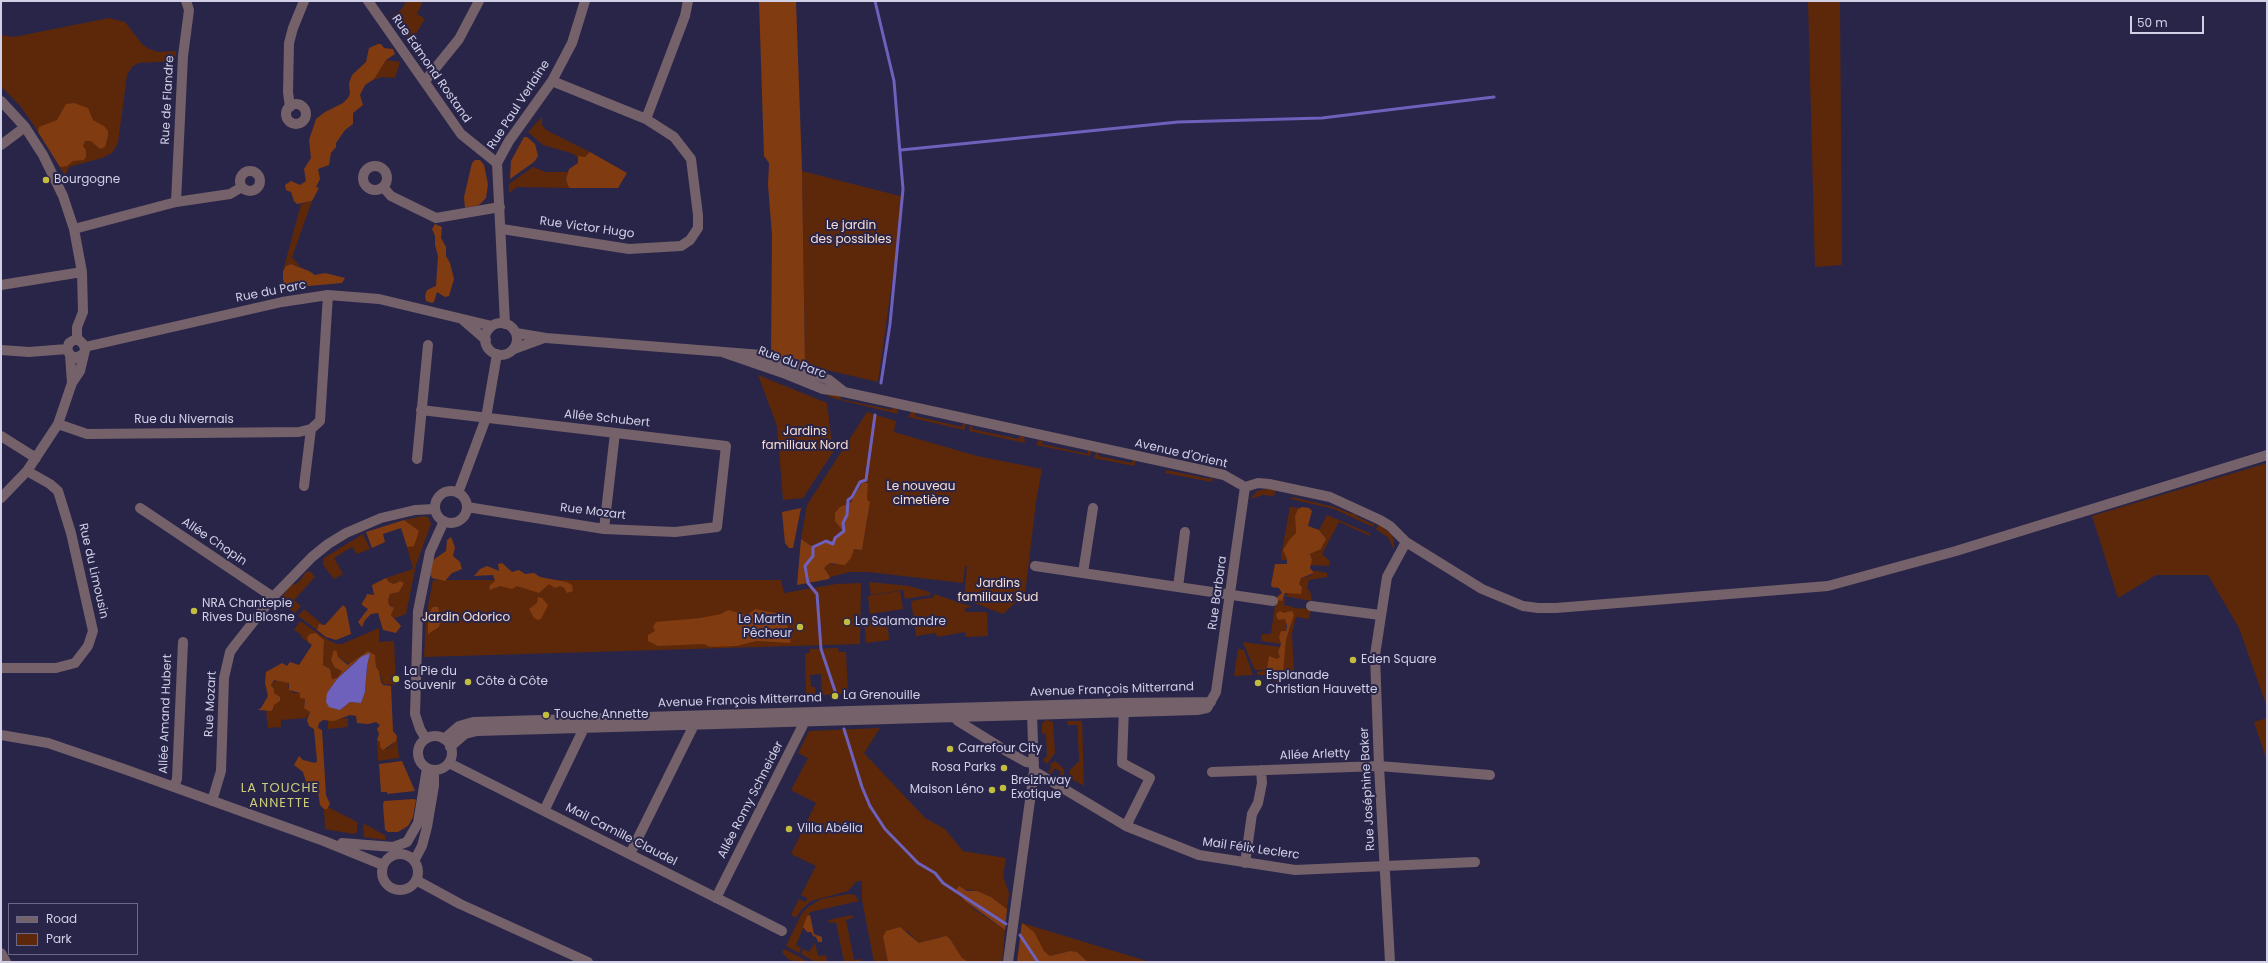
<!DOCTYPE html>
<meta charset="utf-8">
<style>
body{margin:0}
#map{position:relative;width:2268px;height:963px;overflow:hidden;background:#292549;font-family:Poppins,sans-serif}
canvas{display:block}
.frame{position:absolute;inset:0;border:2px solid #d1d0e7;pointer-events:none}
.legend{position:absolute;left:8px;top:903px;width:130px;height:52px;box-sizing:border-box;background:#292549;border:1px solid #6c6988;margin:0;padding:5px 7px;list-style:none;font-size:12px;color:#d1d0e7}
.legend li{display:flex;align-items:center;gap:8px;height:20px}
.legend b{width:20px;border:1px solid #6c6988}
.scale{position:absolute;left:2130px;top:16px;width:74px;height:18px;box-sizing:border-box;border:2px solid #d1d0e7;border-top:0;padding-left:5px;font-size:12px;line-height:14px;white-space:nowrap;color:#d1d0e7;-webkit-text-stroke:3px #292549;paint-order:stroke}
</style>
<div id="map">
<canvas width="2268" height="963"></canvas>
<div class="frame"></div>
<ul class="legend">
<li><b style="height:5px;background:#74616a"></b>Road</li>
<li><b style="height:11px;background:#5c2809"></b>Park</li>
</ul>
<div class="scale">50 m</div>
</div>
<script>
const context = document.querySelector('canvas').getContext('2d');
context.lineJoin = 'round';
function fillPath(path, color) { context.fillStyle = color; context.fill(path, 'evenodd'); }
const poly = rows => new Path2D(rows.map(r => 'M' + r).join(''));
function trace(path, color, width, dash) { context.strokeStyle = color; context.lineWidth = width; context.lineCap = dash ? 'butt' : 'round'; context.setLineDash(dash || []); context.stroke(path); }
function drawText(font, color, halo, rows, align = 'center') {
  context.font = font + ' Poppins,sans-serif'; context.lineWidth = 4; context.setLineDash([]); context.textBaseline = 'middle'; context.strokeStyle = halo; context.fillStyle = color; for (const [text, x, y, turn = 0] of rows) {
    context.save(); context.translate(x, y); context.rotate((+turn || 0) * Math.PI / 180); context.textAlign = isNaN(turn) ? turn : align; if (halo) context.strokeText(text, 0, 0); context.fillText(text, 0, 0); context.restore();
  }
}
const green = poly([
 [406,1,423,1,417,14,425,19,410,44,390,17,402,9],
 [1808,1,1840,1,1842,265,1815,267],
 [109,18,125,22,142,44,149,49,159,52,176,51,175,61,138,63,132,67,127,75,118,143,112,153,102,158,69,167,65,176,45,141,20,106,1,86,1,35,14,37],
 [386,60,400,62,395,78,381,77,371,81],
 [542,117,542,125,546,130,590,152,585,157,580,158,571,153,543,145,528,132],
 [533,167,546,172,568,172,566,181,570,188,517,187,509,193,509,184],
 [802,171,904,197,878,382,805,365],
 [312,201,292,257,301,267,291,264,286,266,283,271,301,204],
 [758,375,827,403,833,452,803,498,783,500,777,426],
 [829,393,841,396,840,399,892,410,893,407,897,408,898,414,836,399,828,396],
 [912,411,915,412,915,416,962,427,963,423,966,424,964,430,908,417],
 [867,412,896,421,894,432,977,456,1042,469,1036,502,1024,603,1016,602,1003,614,964,599,967,566,965,566,963,583,868,572,850,572,830,577,825,571,824,568,826,566,830,563,834,565,854,549,862,550,870,503,867,501,868,483,860,485,854,499,845,504,843,531,833,544,826,541,813,547,801,539,807,505],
 [970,426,973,426,972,429,1019,439,1020,436,1024,437,1025,443,969,431],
 [1039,440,1043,441,1042,444,1088,454,1088,450,1091,451,1090,456,1036,445],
 [1096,452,1099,453,1098,456,1132,463,1133,460,1136,460,1134,466,1094,458],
 [2267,463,2267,707,2239,628,2208,575,2156,575,2118,598,2092,516],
 [1166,470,1210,479,1211,476,1213,477,1212,482,1165,473],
 [1267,489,1276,490,1274,496,1263,495,1250,499,1257,491],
 [1292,497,1334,507,1352,514,1354,511,1357,512,1356,516,1372,524,1375,522,1373,527,1334,509,1291,499],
 [1290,507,1299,508,1295,516,1296,533,1285,547,1287,560,1281,560,1281,555],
 [1327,515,1371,534,1370,536,1339,522,1322,554,1330,561,1329,566,1310,565,1312,560,1310,554,1321,549,1324,543,1324,536,1319,530],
 [424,516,429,518,431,524,416,565,406,614,395,618,391,615,393,607,388,603,388,600,390,594,399,592,402,586,400,581,394,584,389,582,386,578,413,569,407,547,419,532,404,520],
 [1379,524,1392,535,1394,541,1394,551,1389,538,1376,529],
 [363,534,370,549,357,554,352,547,334,558,343,574,334,579,323,565,324,558],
 [1313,570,1327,573,1327,577,1309,580,1307,588,1310,591,1312,601,1284,596,1301,586,1299,584,1301,578,1310,576,1314,573],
 [310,571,315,577,294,600,301,606,295,613,279,601,290,586,299,582,305,573],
 [433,580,781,580,784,593,836,584,861,583,860,644,424,657,426,617],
 [869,582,909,586,930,592,930,595,905,599,903,590,871,595],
 [900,591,903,609,870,614,868,596],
 [934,594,973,607,965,608,965,612,987,612,988,636,966,637,965,632,937,637,936,633,916,636,911,601,934,597],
 [1283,598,1285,599,1284,605,1293,607,1293,608,1311,609,1309,619,1296,617,1292,634,1294,674,1281,675,1281,681,1274,682,1275,673,1277,674,1283,662,1286,640,1292,623,1283,614,1276,614,1279,620,1284,618,1286,620,1286,630,1282,631,1279,637,1281,644,1261,641,1262,634,1271,634,1276,599,1282,601],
 [304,609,322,624,319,624,317,630,298,616],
 [887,618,889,640,866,643,864,620],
 [300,621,328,640,337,644,342,644,379,628,379,642,394,641,396,685,383,684,379,671,376,667,375,655,368,651,359,657,351,665,338,657,337,653,333,655,336,669,342,670,337,678,332,679,330,669,323,665,324,640,319,635,310,634,307,637,308,642,301,637,302,635,294,630],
 [1243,642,1280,647,1280,658,1269,662,1272,675,1258,675,1257,672,1266,670,1255,670],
 [838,648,839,652,846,652,848,694,822,695,821,674,810,675,811,687,815,687,815,695,806,695,805,653,810,653,810,649],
 [1238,649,1244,650,1253,675,1234,676],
 [277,680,289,683,288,687,293,693,300,693,302,698,305,699,304,706,310,712,306,718,281,720,281,727,268,728,266,711,272,711,274,704,281,700,274,693,274,689,271,684],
 [348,718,348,727,328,729,328,720],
 [2267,718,2267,761,2254,722],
 [1046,720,1053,722,1055,753,1047,764,1043,760,1047,756,1046,735,1042,733,1042,724],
 [1067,721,1082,721,1084,786,1070,778,1070,770,1079,761,1078,738,1078,725,1068,725],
 [880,728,864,753,925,818,945,829,963,851,1006,858,1003,876,1009,893,1007,909,991,897,977,891,963,889,959,895,975,910,1005,930,1002,962,969,962,962,958,950,939,939,937,926,943,919,943,907,931,883,937,888,962,874,962,862,900,862,881,857,881,848,891,811,901,801,910,796,918,791,915,799,899,806,902,807,898,801,895,816,866,791,854,816,803,791,790,808,758,798,753,809,731],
 [397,737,399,758,378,761,377,740,387,749,394,743],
 [1055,761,1064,769,1064,774,1061,780,1058,778,1061,772,1055,768,1051,774,1048,772,1052,767,1049,765],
 [328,807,357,822,357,832,353,834,325,829,324,809],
 [363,823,386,836,385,840,364,837],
 [849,894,855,895,859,901,810,912,796,945,801,948,799,953,786,946,802,913,807,908,821,899],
 [852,915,853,918,846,920,854,960,861,959,862,962,844,962,836,922,829,923,828,920],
 [1022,923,1150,962,1088,962,1077,952,1070,951,1050,956,1044,951],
 [815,943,818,956,826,955,827,962,815,962,801,954,803,949,809,952],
 [784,949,809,962,797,962,788,959,782,952]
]);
const forest = poly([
 [759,1,796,1,802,171,805,365,771,355,772,235,768,185,769,163,764,156],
 [378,44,381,44,384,48,393,49,395,54,386,60,374,79,365,85,360,95,363,105,353,113,353,124,345,130,336,143,336,147,331,153,329,165,318,169,320,179,316,187,319,188,312,201,297,204,294,201,291,192,286,190,285,185,291,181,300,185,306,181,304,169,311,158,309,140,316,119,325,112,343,103,348,98,350,94,349,83,352,75,366,62,369,48],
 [74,103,88,108,93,120,104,126,108,131,108,136,105,147,100,149,91,141,85,141,83,146,86,150,86,157,84,160,73,161,67,166,60,167,38,132,39,127,57,120,66,104],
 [524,137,527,137,535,144,538,156,534,162,510,179,511,161],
 [590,152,627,173,618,188,570,188,568,186,566,179,569,169,578,163,578,156,585,157],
 [475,160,480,160,484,165,488,184,486,198,479,205,465,208,464,197,472,163],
 [435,224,442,227,441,238,446,247,446,256,450,263,454,279,449,296,445,297,437,292,434,302,432,303,426,301,425,296,427,290,436,286,438,256,435,245,435,236,432,229],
 [291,264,309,271,315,275,325,273,345,278,342,283,286,288,283,280,283,271,286,266],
 [862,483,868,483,867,500,870,502,862,550,854,549,851,558,845,565,830,563,826,566,824,568,830,577,829,579,797,585,801,539,813,547,826,541,831,544,835,543,835,538,843,531,835,521,835,513,840,507,851,502],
 [1302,507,1309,508,1312,511,1308,526,1319,530,1326,539,1321,549,1310,554,1312,560,1310,568,1314,573,1301,578,1299,584,1302,587,1301,594,1285,593,1282,601,1277,600,1277,597,1282,593,1279,588,1272,587,1271,585,1275,564,1287,564,1287,559,1283,550,1290,539,1296,533,1295,516,1298,509],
 [801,508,793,548,789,548,785,543,782,512],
 [404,520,419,531,414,546,407,547,401,528,383,534,385,542,372,548,366,532],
 [451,537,455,547,453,556,460,562,462,569,452,573,445,581,432,578,430,574,433,560,446,551,447,540],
 [502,563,512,572,519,570,525,574,534,573,540,577,566,582,572,585,573,591,567,593,564,588,560,586,555,588,549,584,539,593,517,586,512,589,500,586,490,590,489,586,495,581,493,575,474,576,480,569,487,566,499,571,498,564],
 [386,578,389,582,394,584,400,581,404,583,399,592,390,594,388,600,389,605,394,608,391,615,401,626,396,633,383,630,378,613,371,614,365,620,362,627,358,622,368,609,362,605,362,603,366,597,367,594,374,595,372,585],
 [538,597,542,598,548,605,541,619,538,620,534,618,529,609,537,603],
 [343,605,346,608,351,634,336,640,326,637,317,630,319,624,325,625],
 [433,607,438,607,441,619,439,627,428,634,428,614],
 [755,609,786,615,788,631,791,637,790,643,757,641,736,646,710,647,704,644,658,646,648,641,648,635,655,631,653,627,656,622,700,618,721,614,728,610,747,615],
 [1280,611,1283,613,1292,611,1294,615,1286,640,1283,672,1280,674,1268,673,1267,669,1269,656,1277,659,1280,657,1278,652,1281,644,1279,637,1281,631,1286,631,1287,626,1285,619,1279,620,1277,618,1276,614],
 [316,633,324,640,323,665,330,669,332,679,337,678,342,671,335,668,331,660,334,650,337,652,338,657,348,665,368,651,375,655,376,667,379,671,381,682,383,685,391,686,393,731,397,736,396,741,383,750,380,747,380,742,377,740,379,734,377,729,380,725,376,722,368,724,357,723,356,716,350,715,334,721,323,720,319,723,318,728,322,730,326,795,330,804,327,809,324,809,320,805,318,792,308,788,303,772,294,765,299,756,303,760,315,763,317,761,314,729,309,726,307,720,310,712,304,708,305,699,300,698,300,693,289,690,289,683,274,680,271,685,274,689,274,693,280,697,280,701,274,705,272,711,258,710,261,708,268,696,265,683,266,672,282,663,287,666,290,662,299,665,312,645,308,642,307,637,310,634],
 [370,653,367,666,365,692,361,703,350,702,340,710,327,693,337,679,356,661],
 [402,761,415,791,387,794,387,792,381,792,379,764],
 [414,799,416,800,413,817,408,826,398,832,388,832,385,830,383,805,384,801],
 [959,886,967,891,977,891,991,897,1007,909,1005,930,965,901,956,890],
 [810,915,814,934,822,937,822,942,818,942,816,937,813,936,811,932,807,932,803,927,807,916],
 [1022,923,1034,932,1044,951,1050,956,1070,951,1077,952,1088,962,1017,962],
 [900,927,919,943,946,936,950,939,962,958,969,962,888,962,883,937,886,931]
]);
const water = poly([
 [370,653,367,666,365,692,361,703,350,702,340,710,329,707,326,702,327,693,337,679,361,657]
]);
const stream = poly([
 [875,1,894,81,903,189,890,324,881,383],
 [901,150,1178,122,1322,118,1494,97],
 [836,694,821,649,817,594,808,583,805,566,813,556,813,547,826,541,833,544,835,538,844,531,843,523,847,515,848,500,852,497,860,482,866,480,875,415],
 [844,729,862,787,870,806,885,829,918,863,935,873,943,883,1006,924],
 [1020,935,1038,962]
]);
const minor = poly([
 [368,1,461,134,497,163],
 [425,81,459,39,479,1],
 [1,101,25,127,43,155,63,196,74,229,82,272,83,312,77,327,77,340],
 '286 114a10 10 0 1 1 20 0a10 10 0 1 1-20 0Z',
 [290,107,288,92,289,43,293,28,304,1],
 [646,119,685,16,688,1],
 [1,145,25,127],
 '363 178a12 12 0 1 1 24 0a12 12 0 1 1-24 0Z',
 '240 181a10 10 0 1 1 20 0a10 10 0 1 1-20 0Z',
 [383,187,391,196,436,218,500,207],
 [176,202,183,56,189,10,186,1],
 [74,229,176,202,230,194,242,187],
 [502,229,629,249,681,246,690,240,698,228,698,215,691,159,674,137,646,119,552,81],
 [1,285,82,272],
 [463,320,486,340],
 '485 339a16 16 0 1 1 32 0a16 16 0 1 1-32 0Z',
 [505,324,497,163,509,141,552,81,572,43,585,1],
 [516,333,546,338,762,355,829,380,843,391],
 [85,347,282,302,328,295,379,299,492,326],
 [514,349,544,338],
 [1,350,29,352,67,349],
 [722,352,786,374,823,389,844,392,1202,470,1224,475,1245,487,1258,483,1269,484,1330,497,1380,520,1390,526,1406,542,1482,589,1523,606,1538,608,1556,608,1828,586,1956,551,2267,455],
 [70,355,72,383],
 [421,410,726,446,717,527,675,532,604,529,467,507],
 [58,424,87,434,299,432,311,429,320,421,328,295],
 [1,436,36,458],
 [417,459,428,345],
 [304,486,311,429],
 '435 507a16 16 0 1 1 32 0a16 16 0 1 1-32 0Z',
 [458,493,486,418,497,354],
 [1,498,27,471,58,424,72,383,80,371,85,350,84,345,79,340,74,340,69,343,67,349,70,355,76,358,83,354],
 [140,508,273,597],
 [604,529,615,433],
 [1035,566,1273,601],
 [1083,573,1093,508],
 [1178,587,1185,532],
 [1311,606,1380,615],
 [1,668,56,668,75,663,88,646,93,631,71,533,58,491,50,484,27,471],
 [1124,707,1122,763,1150,778,1126,826],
 [1029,709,1032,714,1034,771,1126,826,1199,855,1295,870,1475,862],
 [953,715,958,721,1008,752,1026,762,1034,763],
 [1,735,48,743,124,769,324,841,383,865],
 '418 753a17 17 0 1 1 34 0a17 17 0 1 1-34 0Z',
 [426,739,420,729,415,714,418,611,430,552,444,521],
 [444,739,459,726,473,722,1123,703,1211,702],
 [450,747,465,734,477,731,1197,710,1207,708,1216,692,1245,487],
 [449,763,782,931],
 [1212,772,1379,766,1490,775],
 [174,787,177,779,183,642],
 [212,801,221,771,224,678,230,652,235,645,273,597,312,557,328,544,346,533,381,518,415,510,435,509],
 [544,811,584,728,584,723],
 [342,843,393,847,407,842,418,823,427,768],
 [630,854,694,725,693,720],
 '382 872a18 18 0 1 1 36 0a18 18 0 1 1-36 0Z',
 [414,861,422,846,427,827,434,786,434,770],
 [1245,863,1252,814,1258,803,1262,783,1261,770],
 [416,880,460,904,588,962],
 [716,898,803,725,803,716],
 [1,953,6,962],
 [1008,962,1034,771],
 [1390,962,1379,766,1375,655,1387,577,1406,542]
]);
const markers = [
 [46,180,4,"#c2bd3f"],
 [194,611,4,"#c2bd3f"],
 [847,622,4,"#c2bd3f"],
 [800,627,4,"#c2bd3f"],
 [1353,660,4,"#c2bd3f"],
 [396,679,4,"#c2bd3f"],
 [468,682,4,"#c2bd3f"],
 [1258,683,4,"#c2bd3f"],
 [835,696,4,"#c2bd3f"],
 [546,715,4,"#c2bd3f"],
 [950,749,4,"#c2bd3f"],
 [1004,768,4,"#c2bd3f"],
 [1003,788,4,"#c2bd3f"],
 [992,790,4,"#c2bd3f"],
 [789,829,4,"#c2bd3f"]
];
const streetNames = [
 ["Rue Edmond Rostand",431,69,55],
 ["Rue de Flandre",168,100,-87],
 ["Rue Paul Verlaine",519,105,-57],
 ["Rue Victor Hugo",587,228,8],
 ["Rue du Parc",271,292,-11],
 ["Rue du Parc",792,363,20],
 ["Allée Schubert",607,419,6],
 ["Rue du Nivernais",184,420],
 ["Avenue d'Orient",1181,454,13],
 ["Rue Mozart",593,512,7],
 ["Allée Chopin",214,542,34],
 ["Rue du Limousin",93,571,77],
 ["Rue Barbara",1218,593,-82],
 ["Avenue François Mitterrand",1112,690,-2],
 ["Avenue François Mitterrand",740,701,-2],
 ["Rue Mozart",211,704,-87],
 ["Allée Amand Hubert",166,714,-88],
 ["Allée Arletty",1315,755,-2],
 ["Rue Joséphine Baker",1368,789,-93],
 ["Allée Romy Schneider",751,800,-63],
 ["Mail Camille Claudel",621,835,27],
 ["Mail Félix Leclerc",1251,849,8]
];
const poiNames = [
 ["Bourgogne",54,180],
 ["NRA Chantepie",202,604],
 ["Rives Du Blosne",202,618],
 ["Le Martin",792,620,"right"],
 ["Pêcheur",792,634,"right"],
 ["La Salamandre",855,622],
 ["Eden Square",1361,660],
 ["La Pie du",404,672],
 ["Souvenir",404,686],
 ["Esplanade",1266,676],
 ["Christian Hauvette",1266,690],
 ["Côte à Côte",476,682],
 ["La Grenouille",843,696],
 ["Touche Annette",554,715],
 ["Carrefour City",958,749],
 ["Rosa Parks",996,768,"right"],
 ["Breizhway",1011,781],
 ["Exotique",1011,795],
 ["Maison Léno",984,790,"right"],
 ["Villa Abélia",797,829]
];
const parkNames = [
 ["Le jardin",851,226],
 ["des possibles",851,240],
 ["Jardins",805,432],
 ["familiaux Nord",805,446],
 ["Le nouveau",921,487],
 ["cimetière",921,501],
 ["Jardins",998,584],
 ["familiaux Sud",998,598],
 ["Jardin Odorico",466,618]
];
const neighbourhoodNames = [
 ["LA TOUCHE",280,789],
 ["ANNETTE",280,804]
];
fillPath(green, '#5c2809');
fillPath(forest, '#813b11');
fillPath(water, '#6d61bc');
trace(stream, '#6d61bc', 3);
trace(minor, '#74616a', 10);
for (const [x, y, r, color] of markers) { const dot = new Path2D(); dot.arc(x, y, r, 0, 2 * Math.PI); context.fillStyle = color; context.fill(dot); trace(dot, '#292549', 1.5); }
drawText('12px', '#d1d0e7', '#292549', streetNames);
drawText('12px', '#d1d0e7', '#292549', poiNames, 'left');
drawText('12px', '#f7ddd1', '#292549', parkNames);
context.letterSpacing = '1px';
drawText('13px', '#cdcb7c', '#292549', neighbourhoodNames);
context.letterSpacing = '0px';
</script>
